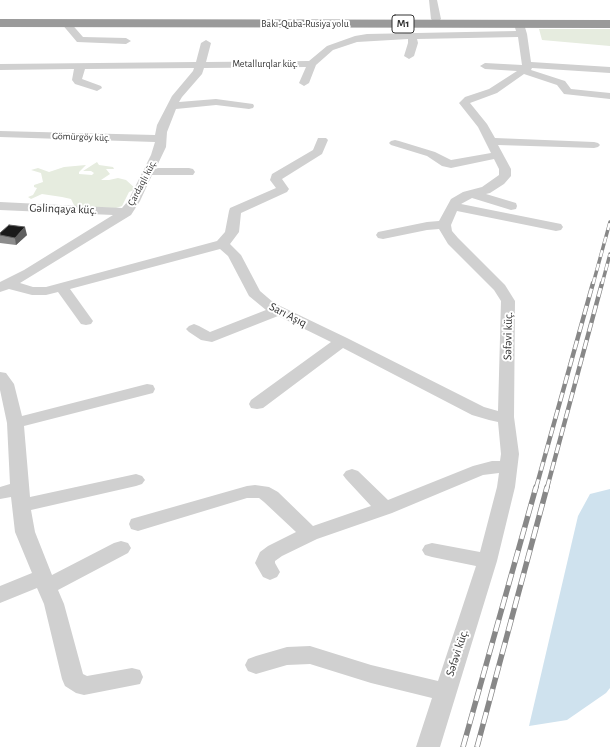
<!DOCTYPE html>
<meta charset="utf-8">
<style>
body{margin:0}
canvas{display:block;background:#fff}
</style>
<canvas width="610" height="747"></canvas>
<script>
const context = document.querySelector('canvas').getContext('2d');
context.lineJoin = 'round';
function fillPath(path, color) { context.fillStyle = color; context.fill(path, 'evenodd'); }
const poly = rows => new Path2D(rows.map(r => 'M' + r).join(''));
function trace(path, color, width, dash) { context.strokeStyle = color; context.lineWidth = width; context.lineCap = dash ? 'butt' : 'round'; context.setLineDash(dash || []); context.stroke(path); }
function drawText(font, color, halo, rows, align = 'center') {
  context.font = font + ' "Alegreya Sans",sans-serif'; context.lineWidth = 4; context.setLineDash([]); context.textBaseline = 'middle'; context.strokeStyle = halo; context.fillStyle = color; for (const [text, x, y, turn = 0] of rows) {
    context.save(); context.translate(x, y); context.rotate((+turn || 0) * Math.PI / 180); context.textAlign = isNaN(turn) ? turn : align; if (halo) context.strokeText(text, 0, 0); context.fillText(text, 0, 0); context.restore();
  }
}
const green = poly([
 [539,29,610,29,610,46,542,40],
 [97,162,99,165,113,167,114,169,106,169,110,174,101,180,109,180,118,178,126,180,136,189,129,192,122,206,116,208,75,207,71,199,62,197,42,194,31,199,28,197,33,195,37,188,34,187,34,185,43,182,41,173,31,170,38,168,49,172,64,167,86,165,79,172,79,174,92,175,94,173,91,171,83,171]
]);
const water = poly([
 [610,489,610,688,606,693,567,720,529,726,578,516,590,494]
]);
const minor = poly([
 [429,0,437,0,441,19,439,21,433,21,431,19,429,0],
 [66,20,69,21,83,37,126,38,131,41,126,44,77,42,61,23,66,20],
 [519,21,524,24,527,34,531,62,610,67,610,73,532,68,531,70,565,81,571,89,610,93,610,99,564,94,557,85,524,74,497,93,470,103,487,124,495,138,594,142,598,143,600,145,598,147,594,148,498,145,511,169,511,176,504,184,490,193,486,194,516,203,517,206,516,209,511,210,472,198,461,204,561,224,563,227,561,230,556,231,457,211,451,225,452,231,458,238,505,285,515,301,514,417,519,454,515,487,497,561,440,747,416,747,432,698,371,683,310,664,287,665,256,674,248,671,245,665,248,659,256,656,287,647,310,646,371,665,438,681,476,566,432,557,425,555,422,550,425,545,432,543,480,552,497,487,499,473,483,475,392,513,317,539,282,556,275,561,275,563,280,572,277,577,270,580,263,577,255,563,260,552,268,546,296,532,264,502,259,498,247,498,138,531,131,529,129,524,131,519,247,486,255,485,269,487,278,492,313,526,371,506,346,479,343,475,346,471,352,469,358,471,388,500,473,466,492,461,500,461,501,454,498,422,489,420,472,415,343,348,263,408,257,409,251,408,249,404,251,400,331,342,278,316,212,342,201,340,189,332,186,329,189,326,194,324,199,326,210,332,266,310,249,296,228,256,220,249,70,289,93,321,91,324,86,325,81,324,58,292,46,295,32,295,9,289,0,292,0,282,24,270,113,215,0,210,0,202,122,208,128,201,151,155,155,142,0,137,0,131,155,135,157,125,172,96,193,71,194,68,85,69,82,79,101,86,102,88,97,91,75,84,72,80,74,69,0,70,0,64,196,62,201,43,206,40,211,43,206,62,309,61,327,46,355,36,367,34,516,31,514,24,519,21],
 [518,37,522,65,485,63,480,66,485,69,517,71,489,89,465,97,459,103,478,127,491,153,451,160,435,152,399,141,395,140,391,141,389,143,391,145,427,156,442,166,451,168,494,159,499,169,499,175,482,187,463,192,451,199,439,221,427,222,383,231,378,232,376,235,378,238,383,239,427,230,439,229,448,244,494,290,501,301,498,411,484,407,347,338,274,303,260,291,241,255,230,244,239,232,241,213,287,192,289,189,282,179,322,154,328,140,326,138,318,138,313,150,272,174,270,180,276,188,230,208,229,211,225,232,217,241,46,287,33,287,20,283,131,215,140,201,152,175,193,175,195,172,193,169,189,168,156,168,166,147,167,132,176,109,216,105,249,109,253,108,254,106,253,104,216,99,179,102,182,97,202,74,204,68,306,67,299,83,304,86,309,83,316,65,333,50,357,42,408,39,408,43,404,56,409,59,414,56,418,43,417,39,518,37],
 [0,372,6,373,14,384,22,416,147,384,153,385,155,389,153,393,24,426,30,497,136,474,142,476,145,480,142,484,136,486,31,510,35,532,52,575,114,543,121,541,128,543,131,548,128,553,58,590,64,604,83,674,87,676,132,668,140,670,143,677,140,684,84,695,76,693,65,686,62,679,44,604,37,588,0,603,0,586,32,573,15,532,11,497,0,499,0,487,10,484,7,423,0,390,0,372]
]);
const highway = poly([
 [0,19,610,20,610,28,0,27,0,19]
]);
const railFar2 = poly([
 [593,284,610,222],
 [602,284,610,254]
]);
const railFar1 = poly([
 [536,488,593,283],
 [547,488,602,283]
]);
const rail = poly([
 [463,747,536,487],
 [477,747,547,487]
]);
const wall = poly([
 [0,233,27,235,16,245,0,243]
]);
const shadedWall = poly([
 [25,227,27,235,16,245,15,238]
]);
const building = poly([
 [9,225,25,227,15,238,0,235,0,233,9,225]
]);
const farStreetnames = [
 ["Bakı-Quba-Rusiya yolu",305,24],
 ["Metallurqlar küç.",265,64],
 ["Gömürgöy küç.",81,137,2],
 ["Çardaqlı küç.",142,183,-62]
];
const shields = [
 [403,24,22]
];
const shieldNames = [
 ["M1",403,24]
];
const streetNames = [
 ["Gəlinqaya küç.",63,209,2],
 ["Sarı Aşıq",288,315,27],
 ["Səfəvi küç.",508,336,-89],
 ["Səfəvi küç.",457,653,-72]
];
fillPath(green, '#e6ecdf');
fillPath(water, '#cfe2ee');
fillPath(minor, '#d0d0d0');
fillPath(highway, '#9a9a9a');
trace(railFar2, '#888', 3.5);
trace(railFar1, '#888', 4.5);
trace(rail, '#888', 5.5);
trace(railFar2, '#fff', 2.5, [7]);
trace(railFar1, '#fff', 3, [9]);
trace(rail, '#fff', 4, [12]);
fillPath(wall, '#8c8c8c');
fillPath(shadedWall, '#5f5f5f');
fillPath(building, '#1a1a1a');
trace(building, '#5f5f5f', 1);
drawText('10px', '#333', '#fff', farStreetnames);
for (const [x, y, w] of shields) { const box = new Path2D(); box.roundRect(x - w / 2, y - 9, w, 18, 3); context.fillStyle = '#fff'; context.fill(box); trace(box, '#333', 1); }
drawText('bold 11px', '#333', null, shieldNames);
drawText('12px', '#333', '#fff', streetNames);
</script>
